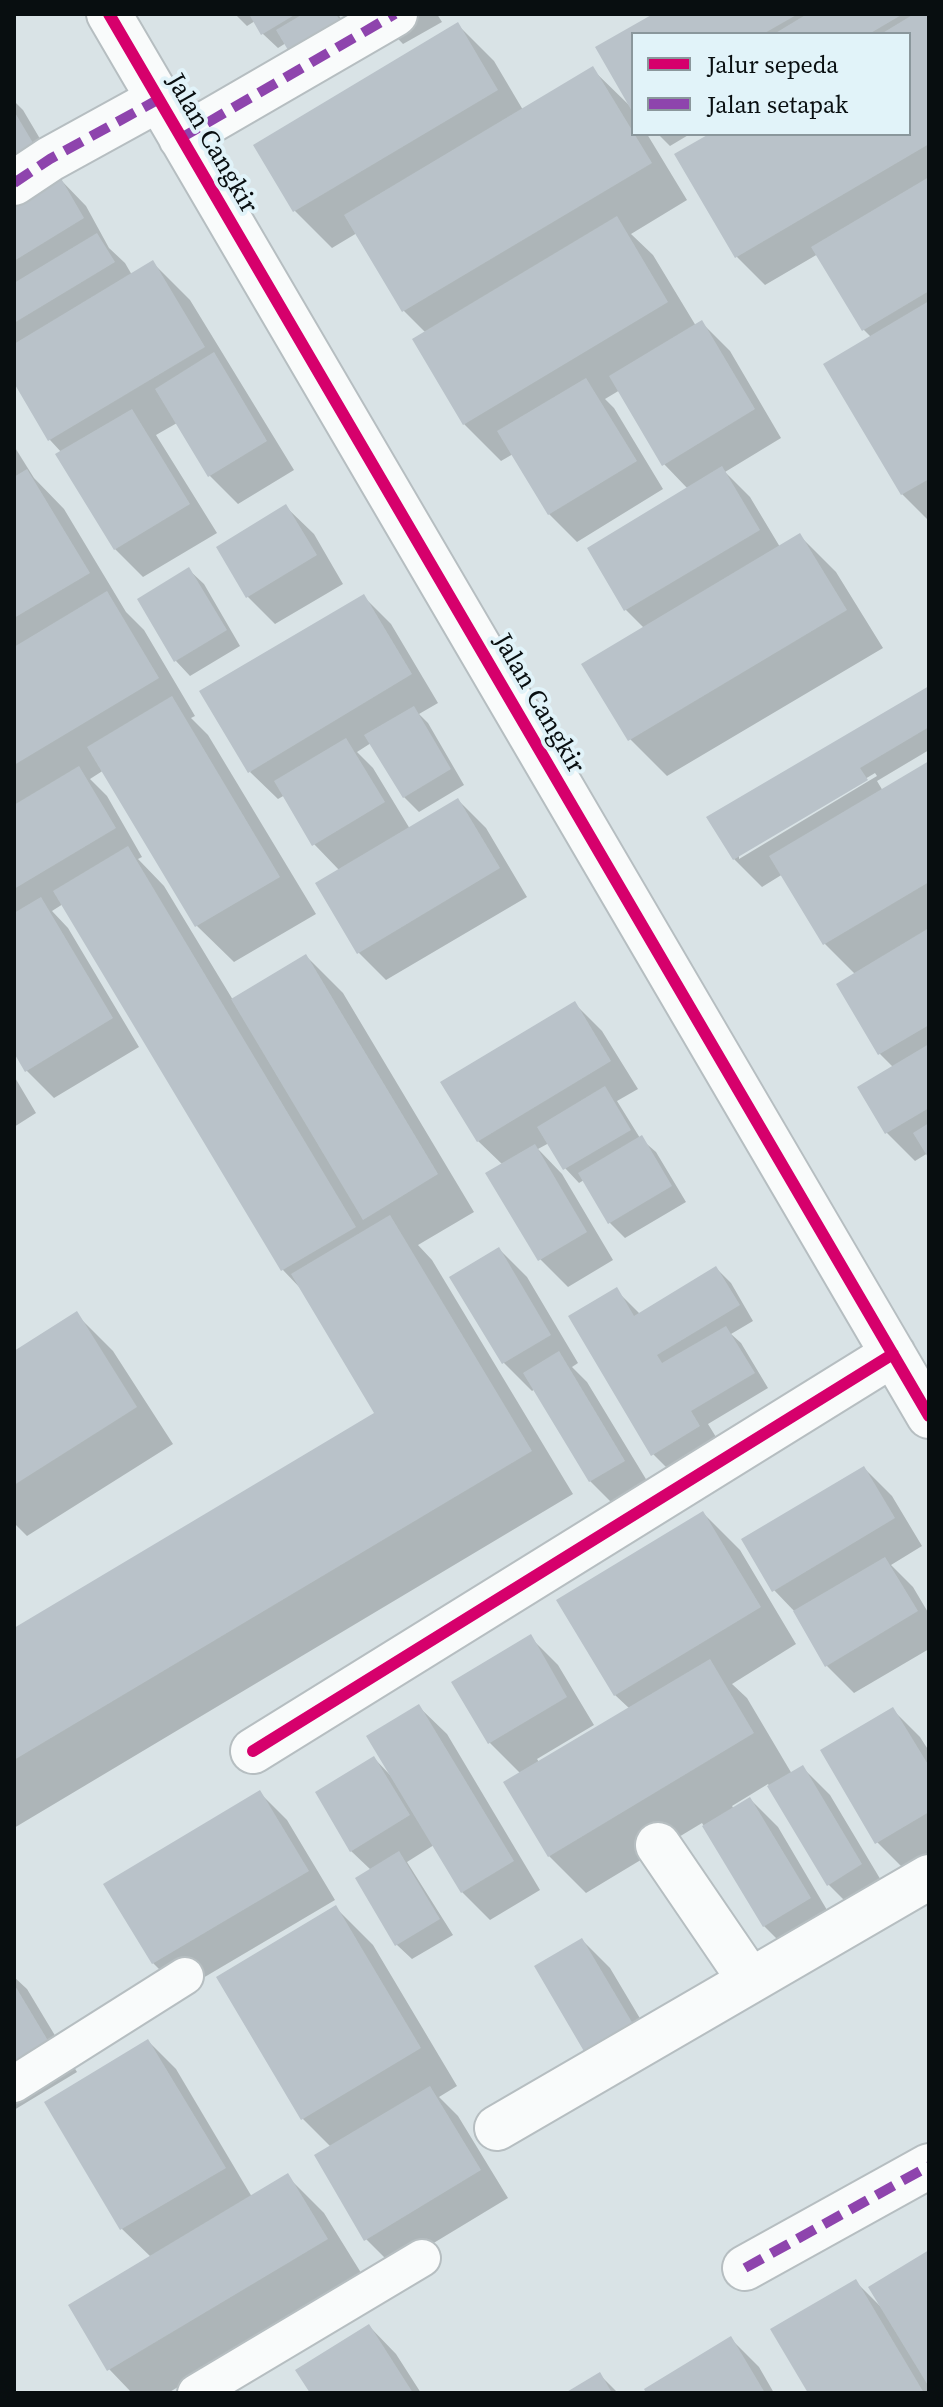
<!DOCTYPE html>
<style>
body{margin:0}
#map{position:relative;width:943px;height:2407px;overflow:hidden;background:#d9e3e6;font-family:"Source Serif 4",serif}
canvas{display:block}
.frame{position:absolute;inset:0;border:16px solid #080e10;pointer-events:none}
.legend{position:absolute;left:631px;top:32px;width:280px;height:104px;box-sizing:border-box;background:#e1f3f9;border:2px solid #8a979c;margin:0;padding:10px 14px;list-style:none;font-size:24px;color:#080e10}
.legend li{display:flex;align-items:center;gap:16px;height:40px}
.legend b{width:40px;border:2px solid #8a979c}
</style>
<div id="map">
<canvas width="943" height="2407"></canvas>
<div class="frame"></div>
<ul class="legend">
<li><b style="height:10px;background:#d6006c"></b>Jalur sepeda</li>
<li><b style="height:10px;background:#8e44ad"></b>Jalan setapak</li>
</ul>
</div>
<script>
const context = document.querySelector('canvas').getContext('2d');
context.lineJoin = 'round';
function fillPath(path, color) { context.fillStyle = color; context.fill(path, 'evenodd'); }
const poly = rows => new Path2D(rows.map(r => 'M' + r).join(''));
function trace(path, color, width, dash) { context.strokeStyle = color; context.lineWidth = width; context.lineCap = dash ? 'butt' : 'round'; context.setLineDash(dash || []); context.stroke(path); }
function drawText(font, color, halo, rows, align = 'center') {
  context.font = font + ' "Source Serif 4",serif'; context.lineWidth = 8; context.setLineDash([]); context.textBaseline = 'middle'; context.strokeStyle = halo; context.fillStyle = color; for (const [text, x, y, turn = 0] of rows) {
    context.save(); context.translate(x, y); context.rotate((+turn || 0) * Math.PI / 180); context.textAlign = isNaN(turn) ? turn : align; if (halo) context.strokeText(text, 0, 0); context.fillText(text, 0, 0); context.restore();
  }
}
const shadow = poly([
 [235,14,338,14,361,50,286,43,278,48,263,34,255,21,247,26],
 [374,14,437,14,442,22,403,44],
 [657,14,929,14,929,521,902,494,872,338,864,330,818,254,765,285,737,257,677,155,713,134,909,134,909,34,633,34,633,134,647,134,687,200,631,234,653,255,696,326,702,323,730,351,781,438,725,472,750,497,780,547,799,535,836,572,883,648,667,776,630,739,644,628,626,610,590,549,688,489,664,464,620,390,605,399,614,408,663,489,577,542,549,514,513,454,501,461,464,424,426,333,404,311,357,233,332,248,295,211,255,145,457,24,494,61,523,110,592,69,630,106,598,47],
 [14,101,23,110,62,176,59,178,86,206,109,248,125,263,132,275,153,263,190,300,294,470,238,504,210,476,177,423,156,435,217,533,143,577,115,549,62,453,50,440,14,380],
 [658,134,690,134,670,146],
 [14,446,34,478,64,509,126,612,144,630,195,716,191,718,208,735,316,914,234,962,197,926,104,770,90,779,107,796,142,857,138,859,164,886,233,1000,306,956,343,993,474,1212,418,1245,432,1260,573,1494,14,1828,14,1631,377,1414,302,1290,283,1270,63,904,52,911,68,928,139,1047,54,1098,26,1070,14,1050],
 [286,507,314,534,343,584,275,624,247,596],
 [189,570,204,584,240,646,190,676,176,661],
 [363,596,391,624,438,703,419,714,428,723,464,785,419,812,404,797,371,743,357,752,373,768,410,829,458,800,486,828,527,897,386,980,359,953,340,871,314,844,285,795,278,799,250,772],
 [929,688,929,750,877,781,883,791,929,763,929,1155,928,1153,915,1161,887,1133,860,1087,893,1067,880,1054,838,984,855,974,825,944,783,874,762,887,734,859,709,818],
 [875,773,877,776,739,859,739,854],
 [574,1003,602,1031,638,1089,617,1101,640,1138,656,1152,686,1202,625,1238,610,1223,584,1180,579,1183,565,1168,549,1143,538,1149,562,1174,613,1260,568,1287,540,1259,503,1165,478,1141],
 [14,1076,36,1113,14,1127],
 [499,1249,527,1277,578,1363,572,1367,587,1382,652,1489,618,1509,590,1481,535,1389,532,1391,504,1363],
 [716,1268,731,1283,753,1321,731,1334,741,1343,768,1388,708,1424,727,1455,681,1482,653,1454,616,1290,640,1314],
 [76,1314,113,1351,173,1444,27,1536,14,1523,14,1354],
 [864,1468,892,1496,922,1546,891,1565,913,1587,929,1614,929,1649,854,1693,827,1666,795,1612,774,1590],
 [703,1513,740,1550,796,1644,732,1684,747,1698,792,1774,803,1768,830,1795,888,1892,856,1912,828,1884,768,1784,732,1806,734,1809,750,1799,778,1827,837,1927,792,1954,764,1926,702,1823,586,1893,549,1856,521,1774,490,1743,453,1683,530,1637,558,1665,594,1725,537,1759,539,1762,630,1709,615,1695],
 [419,1707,447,1734,540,1890,490,1920,462,1892,434,1845,407,1862,453,1935,412,1959,397,1945,371,1870,351,1851,374,1758,390,1775],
 [892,1709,920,1737,929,1751,929,1856,905,1870,877,1842],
 [259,1792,287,1820,335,1900,181,1991,153,1963],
 [336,1908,373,1945,457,2086,439,2097,458,2116,508,2198,394,2267,366,2239,331,2147,303,2119],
 [582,1940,610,1968,660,2052,537,1967],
 [14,1977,27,1989,77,2072,14,2110],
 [148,2041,176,2069,252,2197,287,2176,324,2213,363,2276,168,2393,132,2393,109,2369,151,2257,122,2229],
 [929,2253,929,2393,810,2393,855,2281,881,2307],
 [369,2326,396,2354,421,2393,312,2393],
 [731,2339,759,2367,774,2393,649,2393],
 [600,2375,618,2393,569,2393]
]);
const building = poly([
 [249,14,296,14,261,35],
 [303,14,336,14,348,34,297,65,276,30],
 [653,14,798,14,763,34,633,34,633,113,595,47],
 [807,14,903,14,869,34,774,34],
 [914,14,929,14,929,144,735,258,674,154,709,134,909,134,909,34,881,34],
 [458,22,498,90,293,212,253,145],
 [593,66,652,163,402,312,344,215],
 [14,111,36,148,14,161],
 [59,175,84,218,14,261,14,202],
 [929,177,929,291,862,331,811,247],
 [617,216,668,302,463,425,412,339],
 [97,233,115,262,14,323,14,283],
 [153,260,205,347,48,441,14,383,14,344],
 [929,301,929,479,901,495,823,364],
 [702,320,755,409,662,466,609,376],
 [214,352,267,441,208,477,155,389],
 [586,378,637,461,548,515,497,431],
 [132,409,190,504,114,550,55,454],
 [722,466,760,530,624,611,587,548],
 [27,469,90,573,14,618,14,477],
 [286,504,317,555,246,598,216,547],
 [800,533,847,610,628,741,581,664],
 [189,567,227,630,174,662,137,599],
 [107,591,159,678,14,765,14,647],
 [364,594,412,674,248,773,199,691],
 [929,686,929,727,860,768,868,780,733,860,706,817],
 [172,696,280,877,195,927,87,747],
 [414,706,451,769,403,798,364,735],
 [346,738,385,802,312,846,274,781],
 [929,761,929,882,823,945,769,856],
 [79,766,116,828,14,889,14,805],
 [458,798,500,868,357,954,315,883],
 [128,846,356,1227,281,1271,53,891],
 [41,897,113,1018,25,1072,14,1053,14,913],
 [929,928,929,1025,878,1055,836,984],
 [306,954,438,1174,363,1220,231,999],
 [575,1001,611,1061,477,1142,440,1082],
 [929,1044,929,1108,885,1134,857,1087],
 [605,1086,631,1130,563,1170,537,1127],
 [929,1123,929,1159,913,1133],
 [642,1135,672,1186,608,1224,578,1173],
 [535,1144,587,1232,538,1261,485,1173],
 [390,1215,532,1451,14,1760,14,1628,374,1413,291,1274],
 [499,1247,551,1335,502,1364,449,1277],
 [716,1266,740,1305,657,1355,662,1363,726,1326,755,1373,691,1411,700,1426,651,1456,568,1316,617,1287,634,1316],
 [77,1311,137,1407,14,1485,14,1351],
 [559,1351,625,1461,589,1482,523,1373],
 [864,1466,895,1518,772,1592,741,1539],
 [703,1511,761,1607,614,1696,556,1600],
 [885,1557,918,1611,825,1667,793,1611],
 [531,1634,567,1697,488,1744,451,1682],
 [710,1659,754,1733,548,1857,503,1782],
 [419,1704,514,1861,461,1893,366,1736],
 [893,1707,929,1766,929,1812,875,1844,820,1750],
 [374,1756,410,1815,350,1852,315,1792],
 [803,1765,862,1864,827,1886,767,1786],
 [260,1790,309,1871,152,1964,103,1884],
 [750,1797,811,1898,763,1927,702,1826],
 [399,1851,440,1919,395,1946,355,1878],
 [336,1905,421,2048,301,2120,216,1977],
 [582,1938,633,2024,585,2053,534,1966],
 [14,1984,50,2044,14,2066],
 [148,2039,226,2168,120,2230,44,2102],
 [430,2086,481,2170,364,2241,314,2155],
 [288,2173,328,2239,107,2371,68,2305],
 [929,2250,929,2387,868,2287],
 [856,2279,924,2393,808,2393,770,2329],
 [369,2324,413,2393,310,2393,295,2370],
 [731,2336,765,2393,646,2393,644,2389],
 [600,2372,612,2393,565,2393]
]);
const lane = poly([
 [14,2084,185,1976],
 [196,2393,422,2258]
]);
const street = poly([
 [109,14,929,1416],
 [181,138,395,14],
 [14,183,50,159,159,99],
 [253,1751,893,1354],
 [658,1845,750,1980],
 [497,2128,929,1877],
 [745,2268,929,2166]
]);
const quiet = poly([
 [181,138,395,14],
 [14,183,50,159,159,99],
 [745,2268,929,2166]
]);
const cycleway = poly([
 [109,14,929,1416],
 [253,1751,893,1354]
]);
const streetNames = [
 ["Jalan Cangkir",211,144,60],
 ["Jalan Cangkir",538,704,60]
];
fillPath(shadow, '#0003');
fillPath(building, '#b9c2c9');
trace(lane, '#b6bec1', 40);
trace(street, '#b6bec1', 48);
trace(lane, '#f9fbfb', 36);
trace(street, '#f9fbfb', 44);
trace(quiet, '#8e44ad', 10, [20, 10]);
trace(cycleway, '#d6006c', 12);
drawText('26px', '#080e10', '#e1f3f9', streetNames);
</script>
